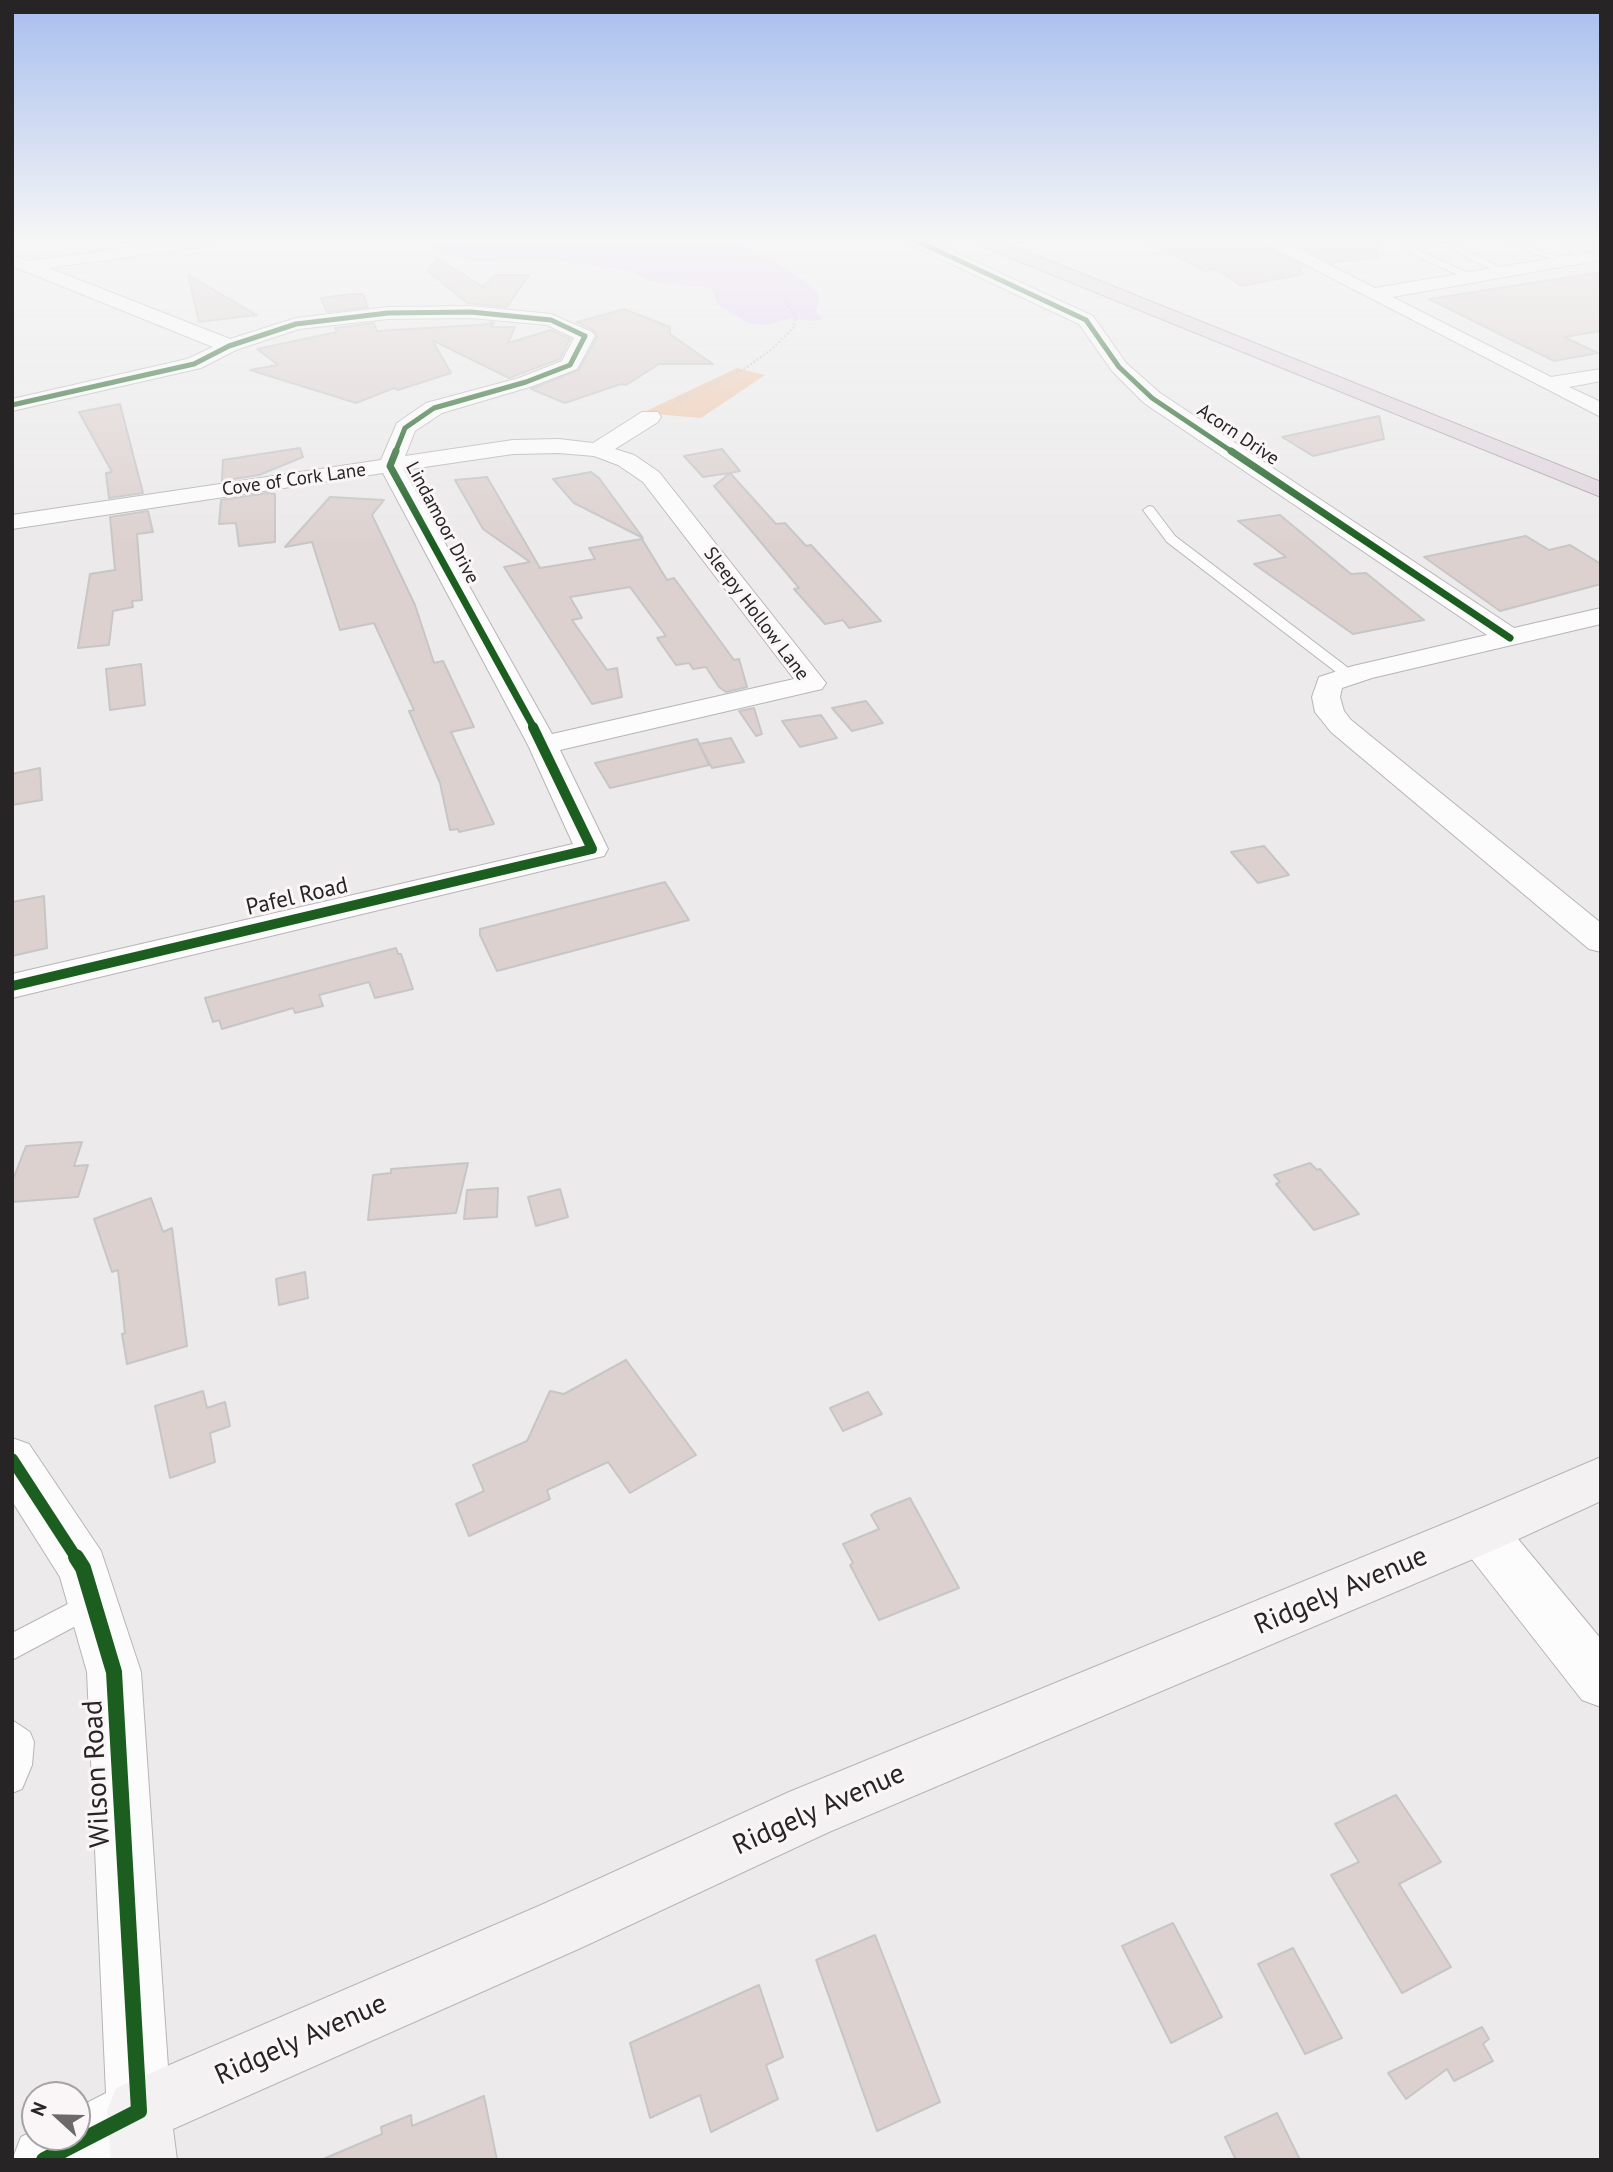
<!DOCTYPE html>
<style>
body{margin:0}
#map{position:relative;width:1613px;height:2172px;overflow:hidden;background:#eceaeb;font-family:"PT Sans",sans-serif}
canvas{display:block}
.frame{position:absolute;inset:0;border:14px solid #262424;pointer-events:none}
.north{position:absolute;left:21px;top:2081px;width:70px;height:70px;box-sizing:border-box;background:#faf6f7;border:2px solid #a5a2a3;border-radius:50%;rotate:292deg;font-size:19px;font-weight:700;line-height:28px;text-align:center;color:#262424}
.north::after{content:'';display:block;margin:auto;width:24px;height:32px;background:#6b696a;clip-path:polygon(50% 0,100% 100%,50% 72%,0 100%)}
</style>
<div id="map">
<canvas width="1613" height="2172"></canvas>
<div class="frame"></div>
<div class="north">N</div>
</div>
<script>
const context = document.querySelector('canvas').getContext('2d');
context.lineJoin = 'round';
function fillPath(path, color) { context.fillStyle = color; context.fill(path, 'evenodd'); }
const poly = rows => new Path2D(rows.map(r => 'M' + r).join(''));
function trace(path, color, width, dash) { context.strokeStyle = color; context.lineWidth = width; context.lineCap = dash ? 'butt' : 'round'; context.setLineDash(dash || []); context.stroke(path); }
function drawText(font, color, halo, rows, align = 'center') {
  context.font = font + ' "PT Sans",sans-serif'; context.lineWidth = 6; context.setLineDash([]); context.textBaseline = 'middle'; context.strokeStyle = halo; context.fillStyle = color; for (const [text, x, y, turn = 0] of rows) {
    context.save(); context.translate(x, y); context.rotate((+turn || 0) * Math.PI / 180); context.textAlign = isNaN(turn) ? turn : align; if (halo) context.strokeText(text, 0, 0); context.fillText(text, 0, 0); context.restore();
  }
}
const green = poly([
 [737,368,765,375,701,418,642,413]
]);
const water = poly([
 [448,241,732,241,792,272,810,285,820,296,816,312,823,318,817,321,789,319,766,325,750,324,718,305,711,288,650,282,631,271,543,259,474,262,435,250,433,243]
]);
const building = poly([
 [1146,241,1258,241,1305,267,1299,268,1303,274,1241,286,1217,269,1205,271,1146,241],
 [1289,241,1377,241,1378,257,1332,263,1289,241],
 [437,258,483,287,495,275,529,275,507,307,467,303,428,271,437,258],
 [1601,272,1601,331,1564,337,1598,353,1554,361,1429,299,1601,272],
 [188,275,257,315,199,322,188,275],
 [350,294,363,294,368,307,327,312,321,298,350,294],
 [624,309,670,327,670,334,713,364,659,364,626,385,621,384,565,403,531,389,579,370,597,337,593,330,577,322,624,309],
 [490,322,494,323,491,327,515,327,508,343,551,330,570,339,560,359,509,378,432,340,451,373,398,390,394,388,356,403,250,370,278,365,257,349,337,332,335,328,374,323,377,331,492,324,490,322],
 [120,404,143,493,109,498,106,473,112,472,79,412,120,404],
 [1379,416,1384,439,1313,456,1282,437,1379,416],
 [300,448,303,457,259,475,222,481,223,460,300,448],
 [722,449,740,471,730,473,776,524,785,523,806,546,811,545,881,621,849,628,843,620,825,624,794,589,799,588,714,486,730,473,703,477,684,456,722,449],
 [591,472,599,478,643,538,574,503,553,479,591,472],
 [487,477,540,568,595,559,589,548,642,539,667,580,674,578,734,660,739,659,747,687,726,692,719,687,706,667,693,669,689,663,676,665,657,638,666,636,630,587,570,597,582,618,572,620,607,670,617,668,622,697,592,704,504,567,530,562,483,529,455,480,487,477],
 [267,493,275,494,275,542,239,546,236,523,219,524,221,500,267,493],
 [330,497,384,500,372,515,415,605,434,663,443,661,474,727,451,732,494,824,459,832,458,829,450,830,440,783,409,711,414,710,374,623,340,630,312,542,285,547,330,497],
 [148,511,153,532,137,534,142,600,132,601,133,607,113,611,109,645,78,648,90,574,115,570,110,517,148,511],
 [1280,515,1351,574,1366,573,1424,620,1353,634,1254,564,1286,557,1238,521,1280,515],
 [1526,536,1549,550,1570,545,1601,564,1601,584,1500,611,1424,557,1526,536],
 [141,664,145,705,110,710,106,669,141,664],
 [866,701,883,723,852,731,832,708,866,701],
 [754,708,762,734,756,736,739,711,754,708],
 [821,715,837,738,800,747,782,721,821,715],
 [731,738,744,762,712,768,699,744,731,738],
 [697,739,709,765,610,788,595,763,697,739],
 [40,768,42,800,12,805,12,774,40,768],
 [1264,846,1289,875,1258,883,1231,852,1264,846],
 [665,882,689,920,497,971,480,935,480,929,665,882],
 [44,896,47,948,12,956,12,902,44,896],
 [396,948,398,954,401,954,413,989,375,998,369,982,319,995,323,1006,295,1013,293,1008,222,1029,219,1020,213,1022,205,998,396,948],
 [82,1142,74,1166,88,1165,78,1197,12,1202,12,1182,26,1146,82,1142],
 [468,1163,456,1213,368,1220,373,1175,391,1173,391,1169,468,1163],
 [1310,1163,1317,1170,1320,1169,1359,1214,1314,1230,1276,1184,1280,1182,1274,1175,1310,1163],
 [498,1188,497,1217,464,1219,467,1190,498,1188],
 [560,1189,568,1217,536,1226,528,1197,560,1189],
 [151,1198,163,1232,172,1228,187,1346,127,1364,122,1334,125,1333,118,1270,112,1272,94,1219,151,1198],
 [305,1272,308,1298,279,1305,276,1279,305,1272],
 [626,1360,696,1455,630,1493,608,1462,547,1490,550,1499,469,1536,456,1504,484,1491,473,1465,527,1441,550,1391,564,1394,626,1360],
 [203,1391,207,1408,225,1402,230,1426,210,1433,215,1462,170,1478,155,1406,203,1391],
 [868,1392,882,1414,843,1431,830,1408,868,1392],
 [910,1498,959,1588,879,1620,850,1565,853,1563,843,1544,879,1529,871,1515,875,1512,910,1498],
 [1396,1795,1441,1862,1399,1884,1451,1967,1402,1993,1331,1875,1359,1862,1335,1824,1396,1795],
 [1173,1923,1222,2017,1171,2043,1122,1946,1173,1923],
 [875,1935,940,2102,877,2131,816,1960,875,1935],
 [1293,1948,1342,2038,1305,2054,1258,1964,1293,1948],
 [759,1985,783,2057,766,2065,778,2099,711,2132,700,2095,650,2118,630,2043,759,1985],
 [1482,2027,1489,2039,1483,2044,1493,2061,1454,2081,1447,2069,1406,2099,1388,2073,1482,2027],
 [484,2096,497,2160,321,2160,382,2134,381,2127,411,2115,412,2126,484,2096],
 [1277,2113,1300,2160,1236,2160,1225,2137,1277,2113]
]);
const path = poly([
 [672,405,747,367,771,350,793,328,796,317,785,301]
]);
const service = poly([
 [1422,241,1451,243,1509,272,1501,274,1446,247,1425,246,1415,248,1476,277,1468,279,1411,254,1405,247,1422,241],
 [1501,241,1514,241,1569,261,1562,263,1501,241],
 [1561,241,1570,241,1589,258,1582,260,1561,241],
 [1586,241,1601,241,1601,245,1590,244,1586,241],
 [1149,506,1153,507,1175,536,1355,673,1355,679,1345,679,1167,542,1143,510,1149,506],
 [93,1591,102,1594,106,1603,102,1612,12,1660,12,1633,93,1591],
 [12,1720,30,1732,34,1742,32,1765,22,1789,12,1793,12,1720]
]);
const minor = poly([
 [170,241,217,241,208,246,49,268,230,339,296,318,388,307,471,306,551,314,592,332,595,336,577,369,533,386,442,413,415,431,405,456,513,440,559,439,593,443,642,412,658,412,661,417,658,422,615,449,634,455,659,472,826,683,822,689,560,750,608,849,604,856,12,998,12,974,573,844,528,745,383,473,12,529,12,515,381,460,397,423,426,403,519,378,562,361,574,338,547,325,471,318,388,319,299,329,236,350,201,368,12,411,12,399,187,359,213,347,12,266,12,255,29,261,170,241],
 [559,453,594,456,618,465,643,482,794,679,552,734,404,470,513,454,559,453],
 [908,241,931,241,1093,316,1126,363,1160,393,1514,628,1601,608,1601,624,1372,678,1342,688,1340,697,1344,711,1351,720,1601,923,1601,952,1589,949,1331,732,1315,712,1312,697,1319,677,1353,666,1487,635,1144,403,1112,371,1079,324,911,245,908,241],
 [1260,241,1283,241,1375,288,1601,250,1601,260,1392,297,1551,377,1601,369,1601,381,1569,387,1601,402,1601,417,1260,241],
 [12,1438,29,1444,101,1551,141,1672,171,2111,162,2134,112,2160,12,2160,21,2137,35,2130,35,2137,77,2137,77,2108,106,2093,87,1672,60,1577,12,1501,12,1438],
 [1481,1509,1499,1516,1601,1639,1601,1707,1582,1700,1463,1548,1456,1532,1463,1516,1481,1509]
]);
const secondary = poly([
 [1601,1457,1601,1501,1499,1548,829,1832,583,1947,173,2129,177,2160,111,2160,107,2111,116,2088,541,1905,789,1792,1463,1516,1601,1457]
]);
const motorway = poly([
 [976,241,1000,241,1601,482,1601,497,979,245,976,241]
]);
const cyclewayFar4 = poly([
 [917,241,1086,320,1119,367,1152,398,1234,453],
 [12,405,194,364,229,346,296,324,388,313,471,312,551,320,585,336,570,365,526,382,434,408,405,428,395,453]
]);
const cyclewayFar3 = poly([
 [396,451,390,466,534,728],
 [1231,451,1510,638]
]);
const cyclewayFar2 = poly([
 [12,986,592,849,533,727]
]);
const cyclewayFar1 = poly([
 [12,1459,77,1559]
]);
const cycleway = poly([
 [44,2160,139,2111,114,1672,83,1568,76,1557]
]);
const farStreetnames = [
 ["Acorn Drive",1238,435,34],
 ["Cove of Cork Lane",294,480,-8],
 ["Lindamoor Drive",442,523,62],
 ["Sleepy Hollow Lane",756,614,53]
];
const streetNames = [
 ["Pafel Road",297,897,-13]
];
const nearStreetnames = [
 ["Ridgely Avenue",1341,1591,-23],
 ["Wilson Road",97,1774,-93],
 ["Ridgely Avenue",819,1810,-24],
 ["Ridgely Avenue",301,2040,-24]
];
fillPath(green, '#edc6ab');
fillPath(water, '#e6cdf7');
fillPath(building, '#dcd1cf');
trace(building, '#c7c6c6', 2);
trace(service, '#b7b5b6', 2);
trace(minor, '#b7b5b6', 2);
trace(secondary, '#b7b5b6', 2);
trace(motorway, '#b0a5ac', 2);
trace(path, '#cac8c8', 2.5, [2, 2]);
fillPath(service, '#fcfcfc');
fillPath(minor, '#fcfcfc');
fillPath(secondary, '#f4f1f3');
fillPath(motorway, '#e1d6de');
trace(cyclewayFar4, '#1b5e20', 5);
trace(cyclewayFar3, '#1b5e20', 7);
trace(cyclewayFar2, '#1b5e20', 10);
trace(cyclewayFar1, '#1b5e20', 12);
trace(cycleway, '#1b5e20', 16);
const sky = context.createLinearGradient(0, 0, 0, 545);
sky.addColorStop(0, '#a7beee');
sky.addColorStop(0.44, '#f6f6f6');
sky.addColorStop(1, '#f6f6f600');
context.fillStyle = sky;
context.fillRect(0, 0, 1613, 545);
drawText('19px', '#262424', '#faf6f7', farStreetnames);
drawText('23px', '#262424', '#faf6f7', streetNames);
drawText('28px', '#262424', '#faf6f7', nearStreetnames);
</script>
